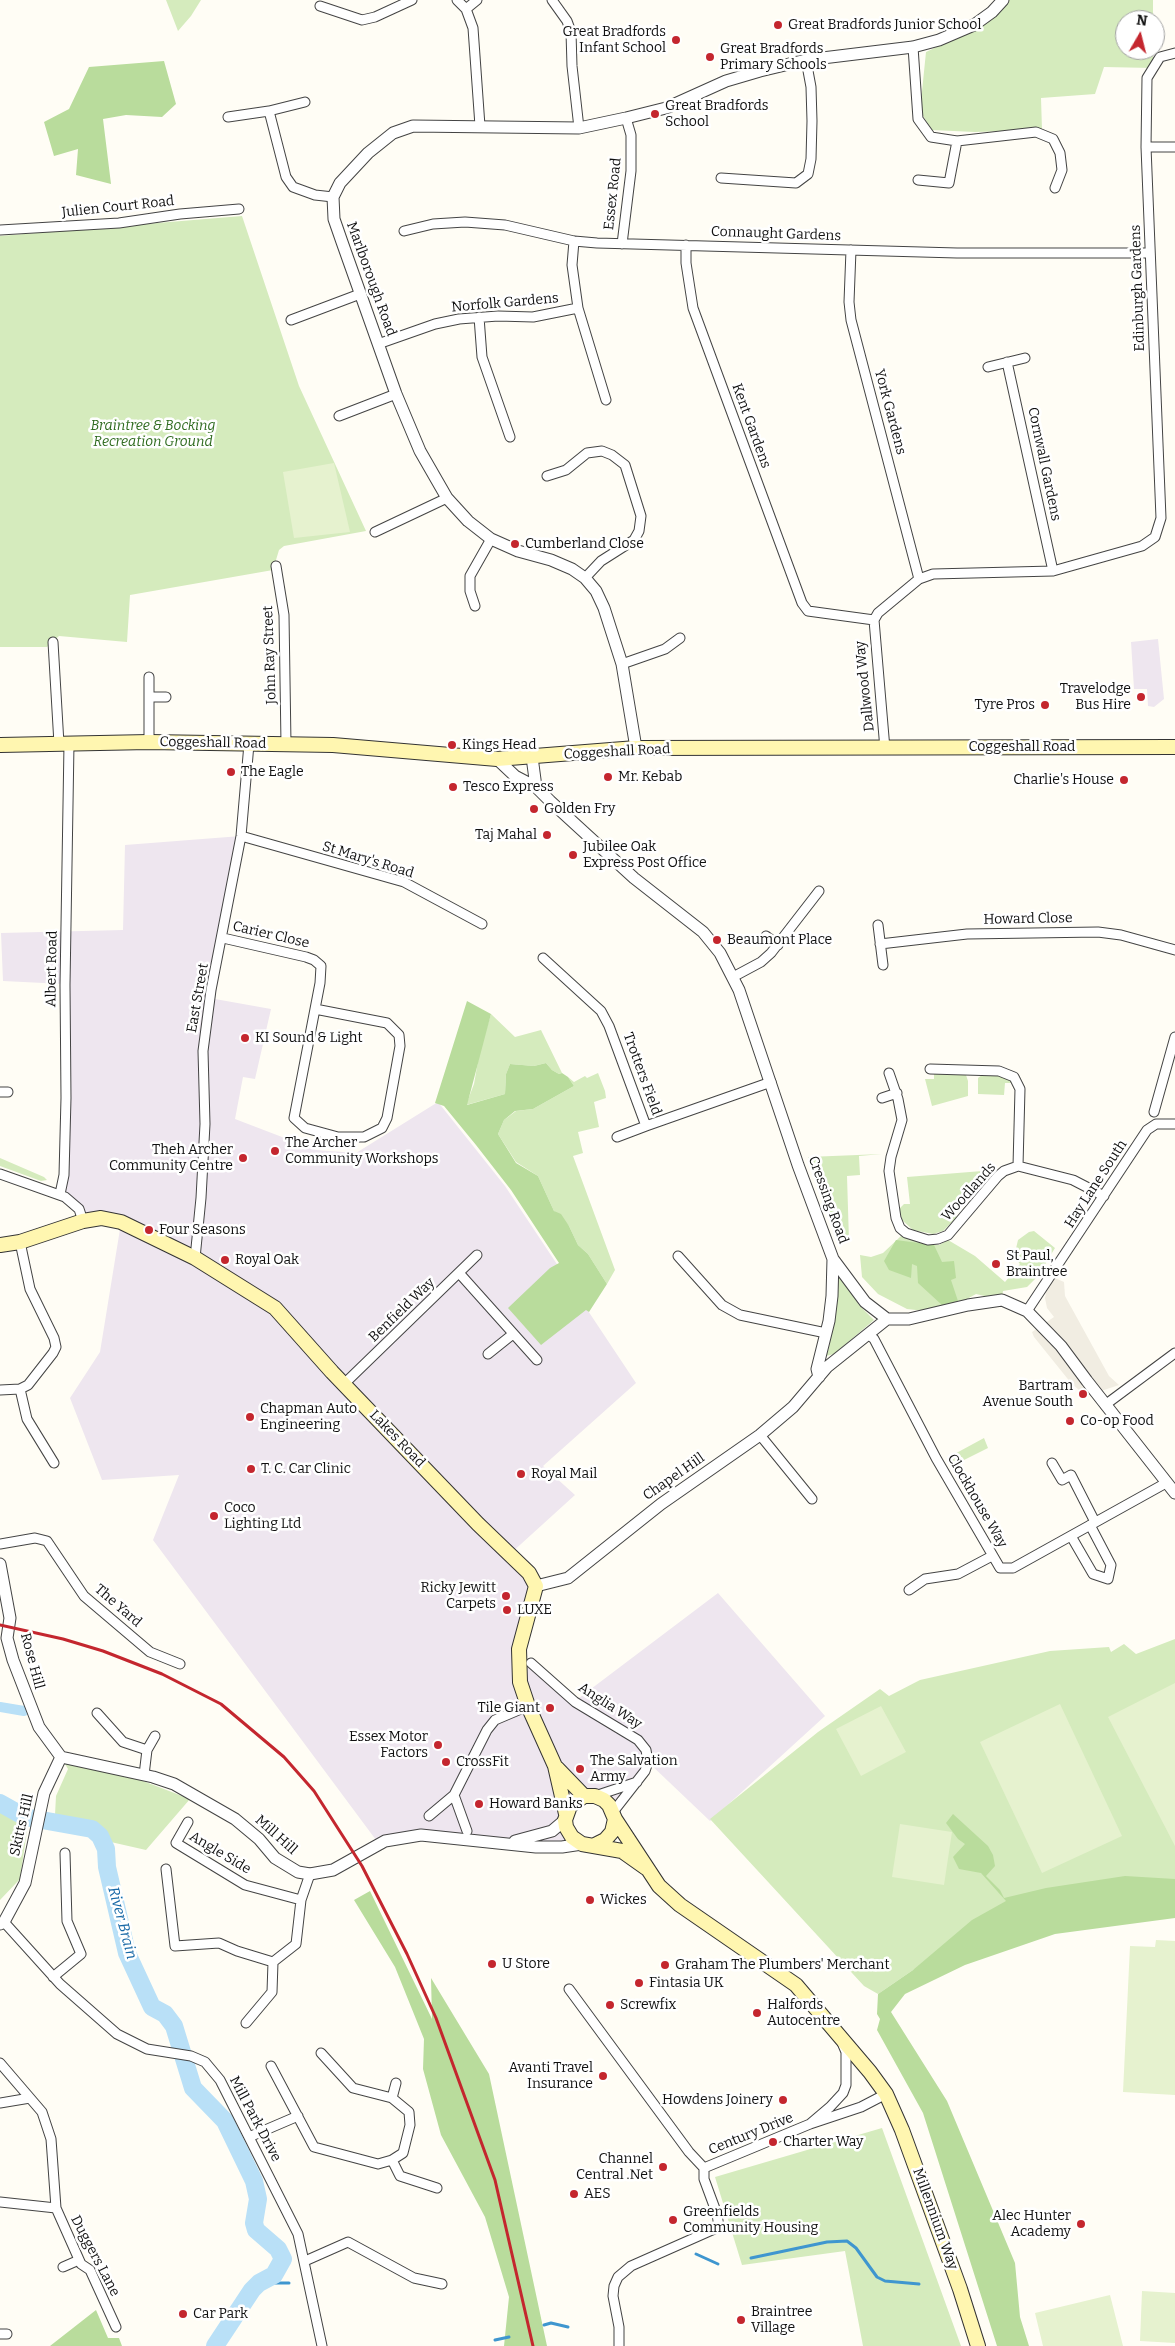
<!DOCTYPE html>
<style>
body{margin:0}
#map{position:relative;width:1175px;height:2346px;overflow:hidden;background:#fffdf5;font-family:Bitter,serif}
canvas{display:block}
.north{position:absolute;left:1115px;top:10px;width:50px;height:50px;box-sizing:border-box;background:#fff;border:1px solid #a0a0a0;border-radius:50%;rotate:8deg;font-size:14px;font-weight:700;line-height:20px;text-align:center;color:#111}
.north::after{content:'';display:block;margin:auto;width:18px;height:22px;background:#c4262e;clip-path:polygon(50% 0,100% 100%,50% 72%,0 100%)}
</style>
<div id="map">
<canvas width="1175" height="2346"></canvas>
<div class="north">N</div>
</div>
<script>
const context = document.querySelector('canvas').getContext('2d');
context.lineJoin = 'round';
function fillPath(path, color) { context.fillStyle = color; context.fill(path, 'evenodd'); }
const poly = rows => new Path2D(rows.map(r => 'M' + r).join(''));
function trace(path, color, width, dash) { context.strokeStyle = color; context.lineWidth = width; context.lineCap = dash ? 'butt' : 'round'; context.setLineDash(dash || []); context.stroke(path); }
function drawText(font, color, halo, rows, align = 'center') {
  context.font = font + ' Bitter,serif'; context.lineWidth = 5; context.setLineDash([]); context.textBaseline = 'middle'; context.strokeStyle = halo; context.fillStyle = color; for (const [text, x, y, turn = 0] of rows) {
    context.save(); context.translate(x, y); context.rotate((+turn || 0) * Math.PI / 180); context.textAlign = isNaN(turn) ? turn : align; if (halo) context.strokeText(text, 0, 0); context.fillText(text, 0, 0); context.restore();
  }
}
const industrial = poly([
 [1158,639,1164,699,1154,707,1148,706,1147,689,1134,689,1131,642],
 [241,836,215,999,271,1009,255,1079,243,1077,235,1119,316,1150,356,1153,438,1102,505,1186,636,1383,543,1466,575,1495,510,1554,536,1586,519,1649,531,1663,575,1701,718,1593,825,1716,710,1821,648,1762,613,1812,595,1796,566,1814,582,1844,467,1839,376,1840,153,1540,179,1475,102,1480,70,1398,100,1352,121,1223,80,1212,60,1194,64,984,3,981,1,933,123,930,125,845]
]);
const green = poly([
 [166,0,201,0,191,16,178,31],
 [1005,0,1153,0,1153,20,1125,20,1125,50,1153,50,1153,68,1104,67,1095,94,1041,98,1042,130,975,132,932,130,920,111,926,52,973,30],
 [242,216,299,386,366,531,284,546,279,550,273,570,130,595,127,642,59,636,47,647,0,647,0,236],
 [491,1014,515,1037,541,1030,562,1073,559,1074,552,1070,546,1063,534,1066,510,1064,506,1074,505,1094,466,1105,474,1084,480,1050],
 [934,1072,966,1075,968,1081,968,1096,932,1106,925,1079,934,1079],
 [598,1073,605,1091,606,1098,594,1102,599,1127,578,1132,583,1153,573,1156,615,1270,607,1284,588,1254,578,1245,569,1226,554,1211,538,1176,516,1162,498,1134,504,1120,516,1111,533,1109,574,1086,568,1077,574,1082,585,1076,587,1078],
 [983,1074,1002,1075,1013,1083,1005,1083,1004,1095,978,1094,978,1078],
 [882,1154,859,1156,860,1175,847,1176,849,1241,837,1236,808,1157],
 [0,1158,44,1177,47,1180,41,1181,0,1166],
 [995,1170,982,1185,967,1195,951,1212,957,1217,943,1231,933,1234,913,1230,902,1220,899,1209,904,1204,910,1204,907,1177],
 [1034,1231,1055,1248,1038,1276,1027,1287,1003,1291,1002,1298,993,1298,976,1294,967,1299,925,1311,907,1309,878,1294,862,1277,860,1255,871,1257,883,1253,901,1236,927,1245,939,1245,948,1240,975,1256,1005,1282,1020,1264,1014,1257,1018,1240,1029,1232],
 [838,1273,841,1274,859,1305,874,1320,834,1354,826,1356,829,1348],
 [984,1438,988,1448,952,1466,949,1457],
 [1175,1639,1175,1897,913,1970,878,1994,864,1986,710,1819,818,1732,880,1689,889,1696,920,1680,1050,1651,1109,1647,1111,1652,1124,1644,1136,1654],
 [61,1757,143,1781,190,1799,146,1850,102,1840,91,1822,55,1815,56,1796,68,1769],
 [0,1812,28,1824,20,1879,0,1900],
 [882,2128,961,2346,863,2346,845,2251,742,2265,715,2177]
]);
const forest = poly([
 [164,61,176,104,162,117,126,115,103,119,111,184,76,175,78,149,54,156,44,122,69,109,89,67],
 [467,1001,491,1014,467,1105,505,1094,506,1074,510,1064,534,1066,546,1063,552,1070,559,1074,562,1073,568,1077,574,1086,533,1109,515,1111,504,1120,498,1134,516,1163,538,1176,554,1211,561,1214,569,1226,578,1245,588,1254,607,1284,589,1312,586,1310,541,1345,508,1308,550,1268,559,1263,511,1190,476,1145,444,1106,435,1103],
 [896,1240,934,1245,942,1262,954,1261,956,1278,951,1280,958,1301,942,1305,918,1283,917,1266,912,1264,911,1278,889,1270,884,1261],
 [953,1814,988,1846,993,1855,995,1866,986,1876,1000,1890,1004,1898,1046,1888,1125,1876,1175,1879,1175,1918,1055,1934,965,1965,905,1994,891,2012,947,2101,1015,2263,1020,2317,1029,2346,997,2346,923,2113,877,2030,880,2019,877,2014,878,1994,913,1970,972,1920,1006,1901,981,1873,959,1869,953,1857,965,1844,958,1839,946,1823],
 [370,1891,432,2019,431,1978,489,2074,547,2346,504,2346,509,2297,485,2217,441,2135,423,2069,424,2039,395,1967,354,1900],
 [96,2310,108,2338,119,2338,122,2346,50,2346]
]);
const pitch = poly([
 [334,463,350,532,294,538,283,472],
 [1175,1683,1175,1846,1108,1717],
 [1060,1704,1122,1836,1042,1873,980,1742],
 [881,1706,906,1752,861,1776,836,1729],
 [900,1824,952,1832,944,1885,892,1877],
 [1156,1940,1175,1941,1175,2095,1123,2092,1130,1946,1155,1947],
 [1142,2291,1175,2293,1175,2343,1140,2341],
 [1110,2295,1123,2346,1043,2346,1035,2313]
]);
const plaza = poly([
 [1055,1278,1064,1282,1065,1296,1109,1376,1119,1385,1086,1396,1071,1383,1034,1337,1032,1332,1054,1317,1047,1308,1045,1298,1047,1288]
]);
const stream = poly([
 [696,2254,718,2264],
 [751,2258,827,2242,847,2241,856,2248,877,2277,885,2281,919,2284],
 [252,2290,269,2283,289,2283],
 [544,2325,551,2323,568,2327],
 [495,2340,509,2337]
]);
const canal = poly([
 [0,1707,24,1711]
]);
const river = poly([
 [0,1803,25,1817,92,1829,100,1836,106,1849,107,1867,127,1953,152,2007,165,2014,174,2026,193,2088,225,2121,254,2181,258,2199,254,2223,256,2230,278,2249,283,2259,274,2275,259,2283,252,2290,215,2346]
]);
const minor = poly([
 [457,0,466,9,473,28,480,126],
 [552,0,567,21,571,32,572,66,579,128],
 [320,6,362,20,375,17,412,0],
 [466,9,477,0],
 [913,47,918,119,931,137,957,141,1036,132,1053,139,1060,153,1062,170,1055,188],
 [269,111,305,102],
 [228,117,269,111,286,177,293,187,315,195,333,197],
 [1146,147,1175,147],
 [721,178,796,183,808,174,811,159,812,121,811,87,806,60],
 [918,180,949,183,957,141],
 [0,230,119,223,180,214,239,209],
 [404,231,433,224,465,222,505,225,574,241,597,243,957,253,1150,253],
 [574,241,572,265,578,308,606,400],
 [622,244,631,171,631,135,626,118],
 [686,245,686,263,693,308,802,603,808,611,874,620,878,613,919,579,933,574,1053,571,1142,546,1155,537,1161,518,1146,147,1147,78,1160,57,1175,53],
 [851,250,849,302,851,320,919,579],
 [479,317,482,357,510,437],
 [291,320,360,294],
 [378,344,435,324,459,319,498,316,533,317,578,308],
 [1007,362,1053,571],
 [988,367,1025,358],
 [339,416,396,394],
 [547,476,566,470,587,453,602,451,612,455,625,465,641,516,639,531,634,540,601,561,585,578],
 [375,532,447,498],
 [276,566,284,615,286,744],
 [475,606,470,591,470,576,491,539],
 [874,620,885,749],
 [53,642,59,744],
 [622,664,665,649,680,638],
 [149,677,149,742],
 [150,697,166,697],
 [241,836,404,882,482,924],
 [878,925,883,965],
 [766,936,778,945],
 [223,938,306,957,314,960,321,966,320,983,294,1118,305,1128,338,1137,364,1137,382,1128,387,1118,400,1046,399,1035,387,1023,315,1009],
 [880,944,967,934,1098,932,1121,935,1175,950],
 [543,958,601,1011,609,1026,646,1126,771,1082],
 [733,977,761,962,771,953,819,891],
 [930,1069,999,1071,1014,1077,1020,1089,1018,1166],
 [889,1073,898,1099,902,1120,891,1157,889,1171,896,1218,900,1228,906,1233,928,1240,938,1239,948,1235,998,1176,1004,1171,1018,1166,1073,1180,1104,1196],
 [0,1092,8,1092],
 [882,1098,897,1093],
 [1154,1112,1175,1037],
 [617,1137,646,1126],
 [0,1174,65,1197,79,1209,83,1221],
 [60,1194,64,1175,66,1098,65,985,69,744],
 [678,1256,722,1305,740,1315,826,1333],
 [195,1258,201,1198,205,1124,203,1051,211,990,241,836,249,744],
 [460,1274,537,1360],
 [1027,1311,1147,1130,1156,1124,1175,1124],
 [869,1335,874,1339,936,1458,1000,1568,1013,1568,1166,1483],
 [488,1354,513,1334],
 [344,1384,477,1255],
 [20,1389,27,1419,54,1463],
 [0,1390,20,1389,28,1385,53,1353,56,1347,54,1338,30,1289,20,1242],
 [1105,1405,1175,1353],
 [760,1435,812,1499],
 [1052,1463,1062,1480,1071,1475,1095,1522],
 [1071,1536,1093,1574,1108,1579,1111,1565,1090,1525],
 [0,1544,35,1538,47,1541,84,1596,150,1652,180,1664],
 [909,1590,925,1579,958,1574,992,1556],
 [531,1663,575,1702,638,1740,646,1750,648,1762,645,1771,613,1812],
 [97,1713,123,1742,147,1750,144,1775],
 [147,1750,155,1736],
 [454,1795,467,1831],
 [595,1796,637,1782],
 [429,1816,454,1795,487,1730,495,1720,528,1706],
 [188,1822,176,1843,245,1885,301,1900],
 [166,1869,175,1946,219,1943,237,1951,273,1962],
 [4,1922,60,1984,117,2034,147,2049,191,2056,205,2062,220,2080,298,2234,322,2346],
 [53,1977,81,1954,67,1921,65,1853],
 [569,1989,689,2152,704,2168],
 [246,2023,272,1992,273,1962,296,1944,301,1900,310,1874],
 [0,2063,42,2112,51,2139,56,2208,81,2264,90,2270,116,2327],
 [271,2066,314,2147,378,2164,392,2160,403,2153,410,2125,409,2112,392,2098,353,2088,321,2053],
 [392,2098,396,2083],
 [0,2103,30,2098],
 [810,2124,861,2107,886,2094],
 [249,2137,298,2116],
 [392,2160,400,2176,437,2188],
 [704,2168,810,2124,830,2107,843,2093,846,2085,846,2052,843,2045],
 [0,2202,56,2208],
 [305,2261,348,2242,414,2278,442,2284],
 [63,2267,79,2260],
 [0,2334,7,2334],
 [619,2346,619,2327,613,2296,614,2286,618,2277,631,2266,719,2227,717,2214,704,2179,704,2168]
]);
const tertiary = poly([
 [636,748,622,664,604,608,596,591,585,578,572,569,551,560,518,551,491,539,468,521,447,498,420,451,396,394,342,242,334,219,333,197,340,183,368,153,393,133,413,126,579,128,626,118,666,108,726,81,760,71,806,60,913,47,939,40,974,25,992,12,1003,0],
 [532,757,536,787,550,801,634,878,703,932,720,953,739,990,798,1165,833,1259,865,1302,887,1319,909,1319,968,1305,1002,1300,1027,1311,1061,1346,1087,1381,1175,1493],
 [497,759,515,776,536,787],
 [819,1377,817,1369,829,1321,832,1296,833,1259],
 [0,1564,10,1618,7,1638,13,1660,39,1727,61,1757],
 [536,1586,568,1578,661,1504,760,1435,793,1407,827,1367,887,1319],
 [61,1757,153,1777,174,1784,235,1819,259,1839,275,1858,298,1872,310,1874,333,1870,385,1841,421,1835,536,1847,562,1847,582,1844],
 [515,1841,552,1831,565,1820],
 [0,1924,4,1922,25,1883,44,1793,61,1757]
]);
const secondary = poly([
 [0,745,149,742,333,745,497,759,636,748,1175,747],
 [0,1245,20,1242,83,1221,101,1218,121,1222,195,1258,275,1308,332,1372,478,1524,529,1573,536,1586,519,1649,520,1682,528,1706,555,1766,566,1814],
 [557,1768,584,1796],
 [595,1845,605,1840,612,1832,615,1819],
 [646,1868,622,1851,582,1844,572,1837,566,1827,565,1820,570,1806,584,1796,595,1796,604,1800,609,1805,615,1819,659,1886,680,1905,796,1985,870,2072,886,2094,902,2130,960,2289,978,2346]
]);
const rail = poly([
 [0,1625,63,1639,103,1651,162,1674,221,1704,284,1757,314,1791,362,1866,407,1954,436,2018,495,2180,533,2346]
]);
const markers = [
 [778,25,5,"#c4262e"],
 [676,40,5,"#c4262e"],
 [710,57,5,"#c4262e"],
 [655,114,5,"#c4262e"],
 [515,544,5,"#c4262e"],
 [1141,697,5,"#c4262e"],
 [1045,705,5,"#c4262e"],
 [452,745,5,"#c4262e"],
 [231,772,5,"#c4262e"],
 [608,777,5,"#c4262e"],
 [1124,780,5,"#c4262e"],
 [453,787,5,"#c4262e"],
 [534,809,5,"#c4262e"],
 [547,835,5,"#c4262e"],
 [573,855,5,"#c4262e"],
 [717,940,5,"#c4262e"],
 [245,1038,5,"#c4262e"],
 [275,1151,5,"#c4262e"],
 [243,1158,5,"#c4262e"],
 [149,1230,5,"#c4262e"],
 [225,1260,5,"#c4262e"],
 [996,1264,5,"#c4262e"],
 [1083,1394,5,"#c4262e"],
 [250,1417,5,"#c4262e"],
 [1070,1421,5,"#c4262e"],
 [251,1469,5,"#c4262e"],
 [521,1474,5,"#c4262e"],
 [214,1516,5,"#c4262e"],
 [506,1596,5,"#c4262e"],
 [507,1610,5,"#c4262e"],
 [550,1708,5,"#c4262e"],
 [438,1745,5,"#c4262e"],
 [446,1762,5,"#c4262e"],
 [580,1769,5,"#c4262e"],
 [479,1804,5,"#c4262e"],
 [590,1900,5,"#c4262e"],
 [492,1964,5,"#c4262e"],
 [665,1965,5,"#c4262e"],
 [639,1983,5,"#c4262e"],
 [610,2005,5,"#c4262e"],
 [757,2013,5,"#c4262e"],
 [603,2076,5,"#c4262e"],
 [783,2100,5,"#c4262e"],
 [773,2142,5,"#c4262e"],
 [663,2167,5,"#c4262e"],
 [574,2194,5,"#c4262e"],
 [673,2220,5,"#c4262e"],
 [1081,2224,5,"#c4262e"],
 [183,2314,5,"#c4262e"],
 [741,2320,5,"#c4262e"]
];
const poiNames = [
 ["Great Bradfords Junior School",788,25],
 ["Great Bradfords",666,32,"right"],
 ["Infant School",666,48,"right"],
 ["Great Bradfords",720,49],
 ["Primary Schools",720,65],
 ["Great Bradfords",665,106],
 ["School",665,122],
 ["Cumberland Close",525,544],
 ["Travelodge",1131,689,"right"],
 ["Bus Hire",1131,705,"right"],
 ["Tyre Pros",1035,705,"right"],
 ["Kings Head",462,745],
 ["The Eagle",241,772],
 ["Mr. Kebab",618,777],
 ["Charlie's House",1114,780,"right"],
 ["Tesco Express",463,787],
 ["Golden Fry",544,809],
 ["Taj Mahal",537,835,"right"],
 ["Jubilee Oak",583,847],
 ["Express Post Office",583,863],
 ["Beaumont Place",727,940],
 ["KI Sound & Light",255,1038],
 ["The Archer",285,1143],
 ["Community Workshops",285,1159],
 ["Theh Archer",233,1150,"right"],
 ["Community Centre",233,1166,"right"],
 ["Four Seasons",159,1230],
 ["St Paul,",1006,1256],
 ["Braintree",1006,1272],
 ["Royal Oak",235,1260],
 ["Bartram",1073,1386,"right"],
 ["Avenue South",1073,1402,"right"],
 ["Chapman Auto",260,1409],
 ["Engineering",260,1425],
 ["Co-op Food",1080,1421],
 ["T. C. Car Clinic",261,1469],
 ["Royal Mail",531,1474],
 ["Coco",224,1508],
 ["Lighting Ltd",224,1524],
 ["Ricky Jewitt",496,1588,"right"],
 ["Carpets",496,1604,"right"],
 ["LUXE",517,1610],
 ["Tile Giant",540,1708,"right"],
 ["Essex Motor",428,1737,"right"],
 ["Factors",428,1753,"right"],
 ["The Salvation",590,1761],
 ["Army",590,1777],
 ["CrossFit",456,1762],
 ["Howard Banks",489,1804],
 ["Wickes",600,1900],
 ["U Store",502,1964],
 ["Graham The Plumbers' Merchant",675,1965],
 ["Fintasia UK",649,1983],
 ["Screwfix",620,2005],
 ["Halfords",767,2005],
 ["Autocentre",767,2021],
 ["Avanti Travel",593,2068,"right"],
 ["Insurance",593,2084,"right"],
 ["Howdens Joinery",773,2100,"right"],
 ["Charter Way",783,2142],
 ["Channel",653,2159,"right"],
 ["Central .Net",653,2175,"right"],
 ["AES",584,2194],
 ["Greenfields",683,2212],
 ["Community Housing",683,2228],
 ["Alec Hunter",1071,2216,"right"],
 ["Academy",1071,2232,"right"],
 ["Braintree",751,2312],
 ["Village",751,2328],
 ["Car Park",193,2314]
];
const streetNames = [
 ["Essex Road",613,194,-84],
 ["Julien Court Road",118,207,-6],
 ["Connaught Gardens",776,234,2],
 ["Marlborough Road",371,279,70],
 ["Edinburgh Gardens",1138,288,-92],
 ["Norfolk Gardens",505,303,-5],
 ["York Gardens",890,412,75],
 ["Kent Gardens",751,426,70],
 ["Cornwall Gardens",1044,464,78],
 ["John Ray Street",270,655,-92],
 ["Dallwood Way",865,686,-96],
 ["Coggeshall Road",213,743,1],
 ["Coggeshall Road",1022,747],
 ["Coggeshall Road",617,752,-3],
 ["St Mary's Road",368,860,17],
 ["Howard Close",1028,919,-1],
 ["Carier Close",271,935,13],
 ["Albert Road",52,969,-89],
 ["East Street",198,998,-80],
 ["Trotters Field",642,1074,70],
 ["Hay Lane South",1096,1184,-57],
 ["Woodlands",969,1192,-48],
 ["Cressing Road",828,1200,70],
 ["Benfield Way",402,1310,-44],
 ["Lakes Road",397,1439,46],
 ["Chapel Hill",674,1477,-35],
 ["Clockhouse Way",977,1501,60],
 ["The Yard",118,1606,41],
 ["Rose Hill",32,1661,75],
 ["Anglia Way",610,1706,33],
 ["Skitts Hill",22,1825,-77],
 ["Mill Hill",276,1835,42],
 ["Angle Side",220,1853,31],
 ["Mill Park Drive",255,2119,62],
 ["Century Drive",751,2134,-22],
 ["Millennium Way",935,2219,70],
 ["Duggers Lane",95,2256,62]
];
const parkNames = [
 ["Braintree & Bocking",153,426],
 ["Recreation Ground",153,442]
];
const waterNames = [
 ["River Brain",122,1923,75]
];
fillPath(industrial, '#eee6ef');
fillPath(green, '#d5ebbd');
fillPath(forest, '#b9dc9c');
fillPath(pitch, '#e6f2cf');
fillPath(plaza, '#f1ede2');
trace(stream, '#3f96cf', 3);
trace(canal, '#b9e0f7', 10);
trace(river, '#b9e0f7', 18);
trace(minor, '#444', 11);
trace(tertiary, '#444', 13);
trace(secondary, '#333', 16);
trace(minor, '#fff', 9);
trace(tertiary, '#fff', 11);
trace(secondary, '#fff6b0', 14);
trace(rail, '#c4262e', 3);
for (const [x, y, r, color] of markers) { const dot = new Path2D(); dot.arc(x, y, r, 0, 2 * Math.PI); context.fillStyle = color; context.fill(dot); trace(dot, '#fff', 2); }
drawText('14px', '#111', '#fff', poiNames, 'left');
drawText('14px', '#111', '#fff', streetNames);
drawText('italic 14px', '#2f6b1f', '#fff', parkNames);
drawText('italic 15px', '#1768a6', '#fff', waterNames);
</script>
